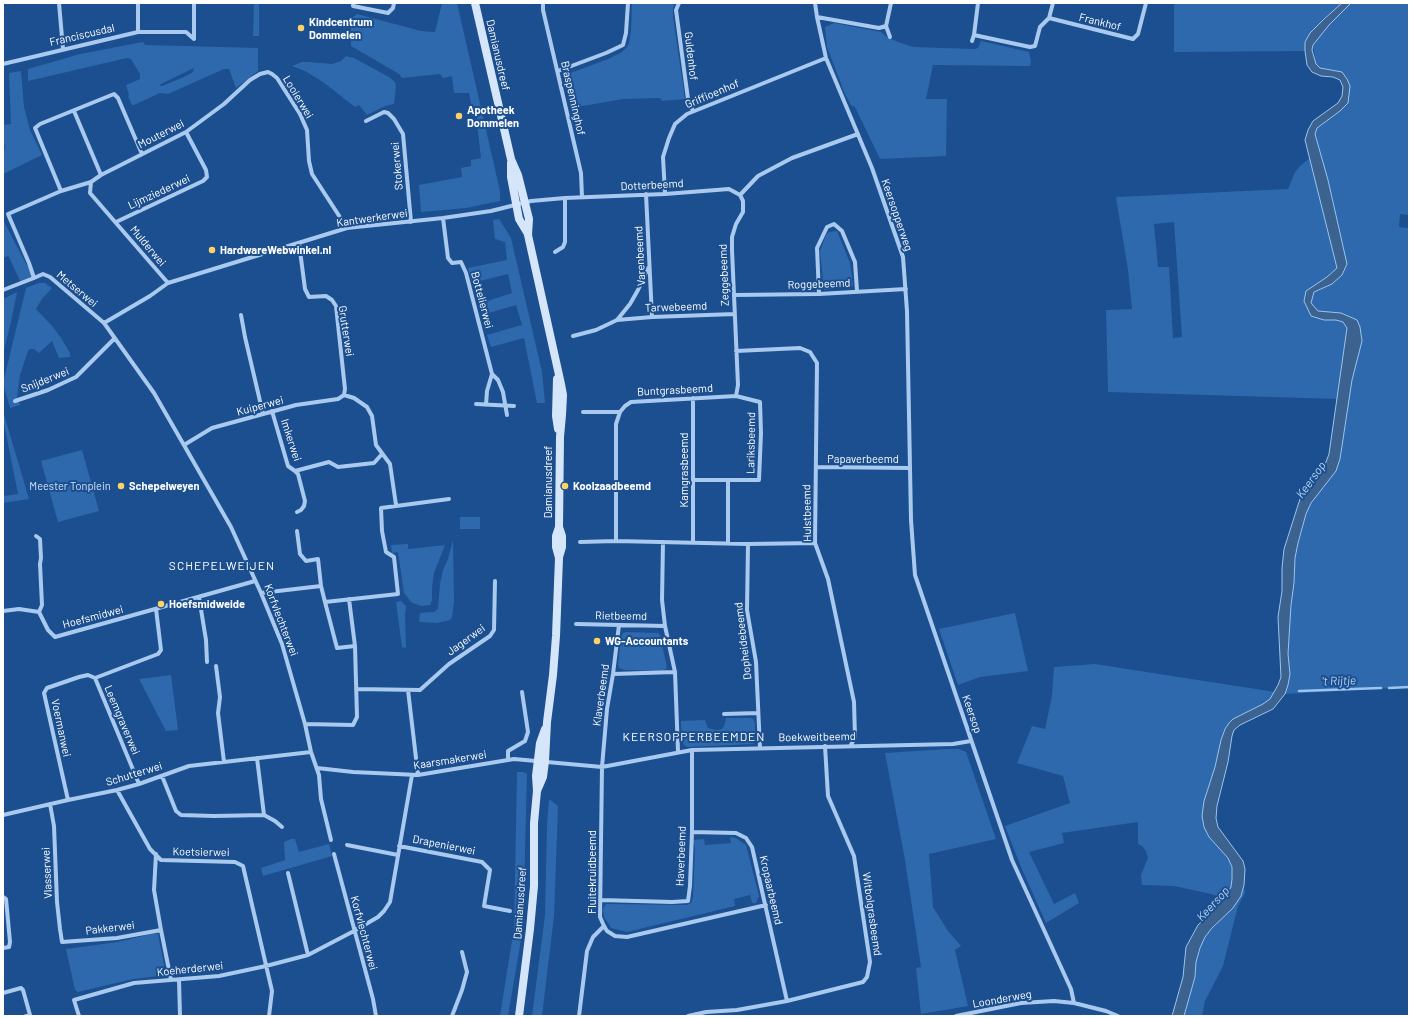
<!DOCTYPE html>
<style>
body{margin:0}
#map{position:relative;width:1412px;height:1019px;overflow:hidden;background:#1b4f8f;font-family:Barlow,sans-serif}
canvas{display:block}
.frame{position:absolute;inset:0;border:4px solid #fff;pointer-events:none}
</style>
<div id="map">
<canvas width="1412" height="1019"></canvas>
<div class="frame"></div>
</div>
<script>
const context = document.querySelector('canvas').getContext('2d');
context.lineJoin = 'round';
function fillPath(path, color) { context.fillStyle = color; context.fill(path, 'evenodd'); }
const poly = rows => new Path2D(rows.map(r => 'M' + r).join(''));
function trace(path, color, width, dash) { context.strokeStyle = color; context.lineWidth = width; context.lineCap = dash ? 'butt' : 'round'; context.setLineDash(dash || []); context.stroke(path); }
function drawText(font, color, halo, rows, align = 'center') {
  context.font = font + ' Barlow,sans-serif'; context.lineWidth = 4; context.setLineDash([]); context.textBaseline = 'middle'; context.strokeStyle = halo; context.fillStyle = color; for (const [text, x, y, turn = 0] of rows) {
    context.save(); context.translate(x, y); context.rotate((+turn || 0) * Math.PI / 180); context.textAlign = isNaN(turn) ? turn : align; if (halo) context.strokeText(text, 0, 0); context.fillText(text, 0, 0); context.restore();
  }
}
const green = poly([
 [254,3,259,3,259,36,253,36],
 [442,3,457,3,500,191,500,201,466,208,421,212,419,185,462,177,461,168,471,166,471,160,481,158,476,115,473,114,469,93,454,93,452,76,443,78,440,74,402,78,399,74,351,46,351,22,352,18,357,14,421,31,435,32],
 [632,3,675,3,673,8,673,17,685,99,662,101,660,98,623,99,571,108,565,75,608,59,622,52,627,47,629,43,631,31],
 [1174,3,1342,3,1322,20,1310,33,1305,42,1305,51,1174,52],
 [1351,3,1409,3,1409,215,1400,214,1399,227,1409,228,1409,687,1285,694,1290,674,1288,654,1291,605,1294,583,1295,558,1298,543,1306,514,1311,503,1340,459,1352,380,1362,341,1341,313,1318,311,1311,304,1314,292,1332,284,1342,275,1347,264,1328,180,1315,134,1317,128,1340,111,1348,103,1342,72,1320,68,1316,64,1313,45,1329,25],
 [834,23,881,32,887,37,898,42,913,47,974,49,978,48,981,41,1029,52,1031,62,1030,66,1027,66,933,65,926,99,947,99,946,156,880,159,855,107,851,105,845,94,827,47,825,27],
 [143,42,145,45,258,48,258,71,236,88,229,69,224,69,168,94,160,93,134,105,132,105,128,96,129,95,126,85,140,79,140,74,131,59,127,58,28,81,28,69,80,54],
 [194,68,193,72,186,76,162,86,159,85],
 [346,56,354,58,389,77,395,82,396,86,394,104,385,106,367,115,359,105,355,107,323,82,305,71,292,66,302,62,309,62,332,64,341,61],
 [21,71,24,107,30,130,42,155,3,174,3,155,5,147,3,137,3,125,11,124,9,73],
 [1310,158,1337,268,1304,301,1324,320,1336,320,1343,322,1347,328,1338,399,1108,392,1106,310,1132,309,1128,270,1116,197,1288,189,1295,172,1300,166],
 [1174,222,1182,337,1173,338,1169,267,1158,267,1154,224],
 [499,219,511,238,542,372,545,403,537,403,524,338,491,347,487,335,522,325,516,305,482,315,478,304,512,293,508,274,472,283,468,268,507,260,505,242,495,239,493,220],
 [3,220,32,275,30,279,21,283,9,257,8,256,3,258],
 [837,231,850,263,853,286,824,290,820,251,826,235,829,232],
 [39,283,45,283,52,288,42,299,36,309,53,327,61,338,70,353,70,357,59,358,52,341,39,353,34,349,30,349,28,351,20,375,17,397,20,405,10,408,3,383,26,288],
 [17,292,11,322,3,354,3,299],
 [3,411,29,499,3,503,3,496,18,494,3,419],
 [82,450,99,511,58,522,41,461],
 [460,517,480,517,480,529,460,529],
 [453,540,454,602,452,617,450,620,437,623,421,622,419,621,420,613,434,612,438,609,440,584,443,570,448,559],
 [408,544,408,549,445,545,434,573,432,587,432,600,430,605,422,606,412,603,404,593,398,552,392,553,391,545],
 [401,601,406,606,405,616,406,648,402,647,396,602],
 [1015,613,1028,671,980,677,958,685,939,629],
 [625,632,658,633,660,635,667,668,662,671,624,670,619,668,618,665,621,638,622,634],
 [1095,664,1275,692,1270,699,1263,704,1233,719,1225,729,1221,740,1215,767,1204,801,1220,848,1228,858,1232,867,1232,879,1231,887,1224,898,1211,894,1174,886,1142,885,1141,875,1148,858,1146,851,1142,846,1138,844,1138,822,1062,833,1064,843,1029,852,1054,904,1075,893,1079,903,1046,923,1021,867,1005,826,1070,803,1063,776,1017,763,1032,726,1045,729,1052,696,1054,667],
 [171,675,178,730,166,731,139,679],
 [726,718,751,718,753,719,755,723,755,742,753,744,687,747,684,745,682,740,681,721,705,720,708,728,716,730,722,729,724,726],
 [947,749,959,749,966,752,996,839,929,854,933,907,948,931,961,946,955,950,968,1006,921,1014,916,968,921,967,905,860,885,753],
 [517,772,523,772,527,774,523,928,508,1016,500,1016,514,928],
 [549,799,558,806,554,916,542,1016,532,1016,545,915,547,824],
 [730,837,736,838,746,845,759,896,756,903,752,903,750,895,734,899,735,906,627,932,611,928,608,923,604,917,603,909,606,904,687,905,691,903,693,897,695,849,693,840,704,839,705,845,731,843],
 [291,839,295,839,299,852,329,844,332,856,263,876,261,868,285,860,284,842],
 [1244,887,1245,893,1238,906,1223,966,1205,1001,1202,1016,1184,1016,1195,977,1196,962,1200,948,1205,937,1241,896],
 [155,933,158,934,166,975,133,979,78,992,75,990,66,949,118,942]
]);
const water = poly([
 [1342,3,1351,3,1329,25,1313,45,1312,50,1316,64,1320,68,1342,72,1347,79,1350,86,1348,103,1340,111,1317,128,1315,134,1328,180,1347,264,1342,275,1332,284,1314,292,1311,303,1318,311,1341,313,1357,320,1360,327,1362,341,1352,380,1340,459,1336,471,1311,503,1306,514,1298,543,1295,558,1294,583,1291,605,1288,654,1290,674,1288,685,1285,694,1273,709,1240,725,1234,730,1232,736,1228,762,1217,806,1216,818,1218,827,1243,861,1245,869,1244,885,1241,896,1233,908,1212,928,1205,937,1200,948,1196,962,1195,977,1184,1016,1172,1016,1183,977,1186,947,1198,925,1225,897,1231,887,1232,879,1232,867,1228,858,1209,837,1204,827,1202,816,1204,801,1215,767,1221,740,1225,729,1229,723,1233,719,1263,704,1270,699,1278,685,1281,677,1278,617,1282,591,1282,568,1284,549,1300,499,1305,489,1326,462,1329,454,1347,328,1343,322,1336,320,1324,320,1311,316,1304,301,1306,291,1327,277,1337,268,1305,140,1308,130,1313,121,1338,103,1342,96,1343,87,1340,80,1333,77,1321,76,1312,72,1307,65,1305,51,1305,42,1310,33,1323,20,1342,3]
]);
const stream = poly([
 [1389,688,1409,687],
 [1299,691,1381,688]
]);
const street = poly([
 [59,3,63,49],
 [353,3,353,6,388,13,393,8,394,3],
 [543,3,543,10,581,173,582,197],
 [679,3,676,10,688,99,693,111],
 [815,3,817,17,826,58,872,168,903,257,907,311,911,520,915,575,1012,860,1071,989,1074,1003],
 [817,17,879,28,886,26,891,3],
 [1049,18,1133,39,1138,34,1146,3],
 [886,26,890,37],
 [138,32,186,32,194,39,194,3],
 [974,35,1030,47,1035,46,1040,27,1049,18,1053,3],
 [972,41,974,35,978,3],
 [3,64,138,32,138,3],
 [558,71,606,53,623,45,626,33,628,3],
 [74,111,101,175],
 [366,121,384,112,388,113,394,119,403,134,411,222],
 [142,154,118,98,114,94,40,124,35,128,61,191,8,214,29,263,34,278,43,274,50,277,104,323,154,393,231,527,261,593,282,644,305,724,311,752,319,775,321,799,331,840],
 [91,182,90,193,168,283],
 [61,191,91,182,101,175,186,132,224,104,250,80,260,74,268,72,272,74,277,78,300,114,307,130,309,161,312,174,347,228],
 [646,194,652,317],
 [665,194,663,157,669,138,675,124,687,114,826,58],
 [443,218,448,258,452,263,461,262,466,273,492,374,498,380,503,392,507,415],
 [116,222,203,181,207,177,206,170,186,132],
 [299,243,305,289,309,297,326,296,332,300,336,306,345,389,344,395],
 [555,252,563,247,565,242,565,198],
 [3,290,34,278],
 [819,294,817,248,827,227,834,224,842,231,855,262,857,291],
 [734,295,819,294,906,289],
 [241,315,245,337,263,414],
 [617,320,630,304,638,290,648,268],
 [104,323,150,296,168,283,347,228,443,218,491,211,531,201,565,198,665,194,729,189,740,195],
 [573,336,596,330,617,320,652,317,735,314],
 [736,351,800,348,810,352,817,363,815,543,828,579,854,702,855,737,851,745],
 [344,395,354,398,367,407,372,416,376,445,390,464,396,505],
 [736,396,738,385,732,250,732,237,736,224,743,212,743,201,740,195,758,176,792,158,858,134],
 [15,401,48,390,76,377,114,339],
 [476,404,514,406],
 [486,405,487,391,492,374],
 [272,411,288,466,295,471],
 [583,412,620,412],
 [184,445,212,428,296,405,338,399,344,395],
 [816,467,910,468],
 [297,512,301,510,304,506,305,501,298,474,295,471,329,462,338,467,374,463,382,454],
 [36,536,40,539,41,558,40,564,42,605,39,612],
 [616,541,616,424,620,412,625,406,631,402,736,396,760,402,761,433,759,480,693,480],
 [580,542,616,541,748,544,815,543],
 [663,542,662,600,665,626,675,672,678,751],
 [693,543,693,398],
 [728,543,728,480],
 [748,544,747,610,756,662,760,748],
 [321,586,325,602,398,594,394,557,386,552,382,531,381,508,449,499],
 [261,593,321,586,318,559,306,561,300,554,297,531],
 [199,597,206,640,207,662],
 [325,602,337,648,355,646],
 [3,611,19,609,39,612,48,630,55,637,255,581],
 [576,624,665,626],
 [619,625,613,674,607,709,602,767,600,917,604,926,607,931,615,936,627,937,766,905],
 [216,666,220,697,218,713,224,762],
 [613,674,675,672],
 [356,689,420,690,449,664,490,636,494,630,495,581],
 [408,690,418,775],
 [724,714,758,713],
 [305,724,353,725,357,717,355,646,349,599],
 [257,758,264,815],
 [508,760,508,751,525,741,528,732,522,692],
 [317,768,353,772,418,775,514,759,602,767,692,750,953,744,971,741],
 [162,776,176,811,181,815,214,816,264,815,275,821,282,827],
 [139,784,95,678,158,654,161,650,156,609],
 [117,790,150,849,161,860,235,862,243,866,272,991,269,1016],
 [68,800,44,693,47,688,79,677,88,675,95,678],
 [50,804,54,826,57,902,60,929,62,942,117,938,161,930],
 [3,815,68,800,117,790,139,784,189,766,311,752],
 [692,832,736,833,746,838,752,847,787,1001],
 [347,845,398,855],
 [399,846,482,862,490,870,484,906,510,911],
 [156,854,154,890,161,930,171,980],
 [334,854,373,999,376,1016],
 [288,873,308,955],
 [3,897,6,899,10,942,9,947,3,948],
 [601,900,672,902,688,901,690,886,692,832,692,750],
 [179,980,180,1016],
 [3,993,21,988,23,990,30,1015,26,1016],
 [79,1016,74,1000,134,983,219,976,266,966,308,955,354,931,378,917,384,911,390,902,412,775],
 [452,1016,462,990,467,972,462,952],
 [579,1016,587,951,593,937,604,926],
 [688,1016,706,1012,737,1010,787,1001,863,982,867,977,870,962,854,856,828,796,825,746],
 [956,1016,1021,1003,1054,1001,1074,1003,1106,1011,1118,1016]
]);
const secondary = poly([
 [475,3,511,159,518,175,529,219,528,235,561,384,563,395,562,415,560,437,559,527,556,536,556,547,559,558,556,636,553,675,547,722,545,761,543,777,537,791],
 [511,163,511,177,519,219,528,234],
 [557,379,556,416,558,429],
 [559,527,562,536,562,547,559,557],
 [519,1016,530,929,534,886,534,823,537,791,536,776,540,743,545,729]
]);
const markers = [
 [301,28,4,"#ffd166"],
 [459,116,4,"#ffd166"],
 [212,250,4,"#ffd166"],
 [121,486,4,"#ffd166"],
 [565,486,4,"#ffd166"],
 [161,604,4,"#ffd166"],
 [597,641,4,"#ffd166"]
];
const poiNames = [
 ["Kindcentrum",309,22],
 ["Dommelen",309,35],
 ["Apotheek",467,110],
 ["Dommelen",467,123],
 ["HardwareWebwinkel.nl",220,250],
 ["Schepelweyen",129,486],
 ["Koolzaadbeemd",573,486],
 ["Hoefsmidweide",169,604],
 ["WG-Accountants",605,641]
];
const streetNames = [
 ["Frankhof",1100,22,14],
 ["Franciscusdal",82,35,-13],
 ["Damianusdreef",498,55,77],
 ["Guldenhof",691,56,83],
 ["Griffioenhof",712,94,-23],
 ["Looierwei",298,97,59],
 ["Braspenninghof",573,98,77],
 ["Mouterwei",161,134,-27],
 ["Stokerwei",397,166,-95],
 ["Dotterbeemd",652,185,-3],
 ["Lijmziederwei",159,192,-25],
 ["Keersopperweg",897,215,71],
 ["Kantwerkerwei",372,218,-8],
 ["Mulderwei",148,246,50],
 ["Varenbeemd",640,256,-93],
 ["Zeggebeemd",724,275,-92],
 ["Roggebeemd",819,284,-2],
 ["Metserwei",77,289,40],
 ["Bottelierwei",482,300,75],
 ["Tarwebeemd",676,307,-2],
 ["Grutterwei",346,331,81],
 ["Snijderwei",45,380,-22],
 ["Buntgrasbeemd",675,390,-3],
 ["Kuiperwei",260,406,-15],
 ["Imkerwei",291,440,72],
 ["Lariksbeemd",751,443,-89],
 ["Papaverbeemd",863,459],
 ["Kamgrasbeemd",684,470,-90],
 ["Damianusdreef",548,482,-90],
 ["Hulstbeemd",807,513,-91],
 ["Rietbeemd",621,616,1],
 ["Hoefsmidwei",93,617,-15],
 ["Korfvlechterwei",281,620,69],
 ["Jagerwei",466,640,-36],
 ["Dopheidebeemd",743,641,-97],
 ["Klaverbeemd",601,695,-82],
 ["Keersop",972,714,71],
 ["Leemgraverwei",122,720,67],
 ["Voermanwei",61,728,78],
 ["Boekweitbeemd",817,737,-1],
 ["Kaarsmakerwei",450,760,-9],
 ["Schutterwei",134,774,-17],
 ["Drapenierwei",444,845,11],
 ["Koetsierwei",201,852,1],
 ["Haverbeemd",681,856,-88],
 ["Fluitekruidbeemd",592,872,-90],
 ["Vlasserwei",47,873,-93],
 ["Kropaarbeemd",771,890,77],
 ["Damianusdreef",520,903,-86],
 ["Witbolgrasbeemd",872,914,82],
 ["Pakkerwei",110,928,-7],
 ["Korfvlechterwei",364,933,75],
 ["Koeherderwei",190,969,-6],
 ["Loonderweg",1002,999,-10]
];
const parkNames = [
 ["Meester Tonplein",70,486]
];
const waterNames = [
 ["Keersop",1311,480,-54],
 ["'t Rijtje",1339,681,-2],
 ["Keersop",1213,904,-47]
];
const neighbourhoodNames = [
 ["SCHEPELWEIJEN",222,566],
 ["KEERSOPPERBEEMDEN",694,737]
];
fillPath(green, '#2e69ad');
fillPath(water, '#3c6290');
trace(water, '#9cc4f0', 1);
trace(stream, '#9cc4f0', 2.5);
trace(street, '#a9c9ee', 4);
trace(secondary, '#d6e6fa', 8);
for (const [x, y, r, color] of markers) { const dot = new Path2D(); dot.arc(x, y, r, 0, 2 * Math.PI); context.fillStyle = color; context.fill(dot); trace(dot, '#1b4f8f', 1.5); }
drawText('bold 11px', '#fff', '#1b4f8f', poiNames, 'left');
drawText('11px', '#fff', '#1b4f8f', streetNames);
drawText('11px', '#cfe3fa', '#1b4f8f', parkNames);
drawText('italic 12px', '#b5d3f5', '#1b4f8f', waterNames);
context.letterSpacing = '1px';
drawText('12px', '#fff', '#1b4f8f', neighbourhoodNames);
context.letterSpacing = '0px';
</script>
